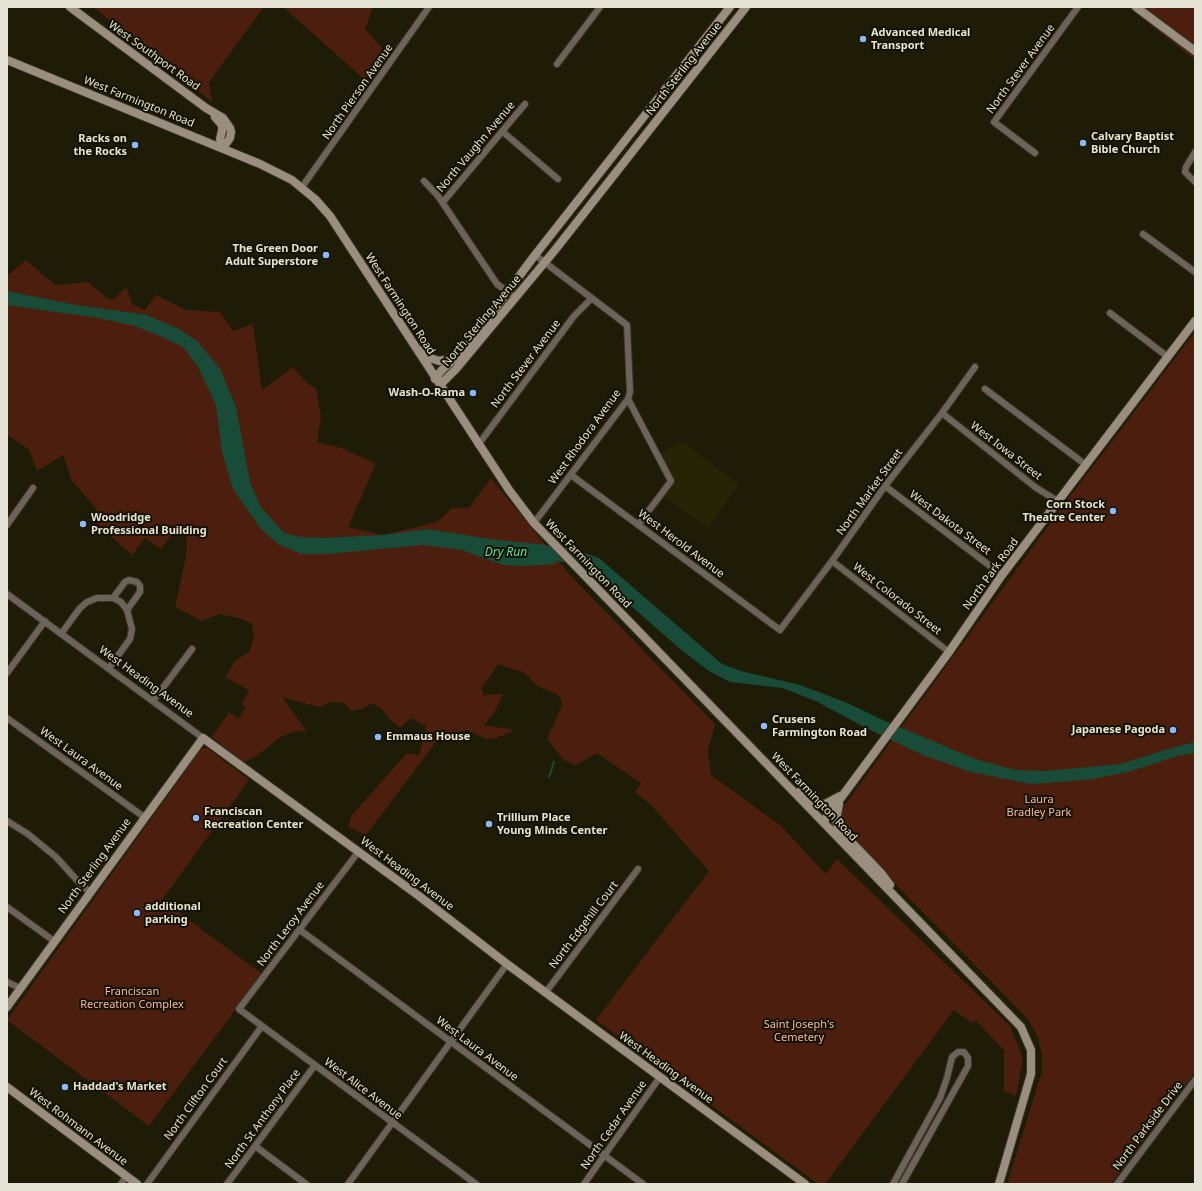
<!DOCTYPE html>
<style>
body{margin:0}
#map{position:relative;width:1202px;height:1191px;overflow:hidden;background:#1e1c06;font-family:"Noto Sans",sans-serif}
canvas{display:block}
.frame{position:absolute;inset:0;border:8px solid #e5e3d6;pointer-events:none}
</style>
<div id="map">
<canvas width="1202" height="1191"></canvas>
<div class="frame"></div>
</div>
<script>
const context = document.querySelector('canvas').getContext('2d');
context.lineJoin = 'round';
function fillPath(path, color) { context.fillStyle = color; context.fill(path, 'evenodd'); }
const poly = rows => new Path2D(rows.map(r => 'M' + r).join(''));
function trace(path, color, width, dash) { context.strokeStyle = color; context.lineWidth = width; context.lineCap = dash ? 'butt' : 'round'; context.setLineDash(dash || []); context.stroke(path); }
function drawText(font, color, halo, rows, align = 'center') {
  context.font = font + ' "Noto Sans",sans-serif'; context.lineWidth = 4; context.setLineDash([]); context.textBaseline = 'middle'; context.strokeStyle = halo; context.fillStyle = color; for (const [text, x, y, turn = 0] of rows) {
    context.save(); context.translate(x, y); context.rotate((+turn || 0) * Math.PI / 180); context.textAlign = isNaN(turn) ? turn : align; if (halo) context.strokeText(text, 0, 0); context.fillText(text, 0, 0); context.restore();
  }
}
const built = poly([
 [683,442,739,484,708,528,661,494,671,481,658,455]
]);
const green = poly([
 [93,7,264,7,209,82,212,102],
 [283,7,373,7,365,29,383,49,365,80],
 [1128,7,1195,7,1195,60],
 [26,260,55,285,88,282,108,299,113,300,126,287,133,305,145,310,156,295,186,310,220,312,233,331,253,324,262,390,293,367,308,384,316,388,321,418,317,442,342,448,376,464,348,527,383,535,437,522,452,508,469,508,491,478,570,575,715,724,708,750,711,775,780,825,826,874,837,859,1010,1026,1023,1058,1016,1096,1004,1091,1004,1050,975,1020,972,1023,954,1010,825,1184,818,1184,596,1020,709,871,651,805,635,792,641,783,597,753,576,765,564,760,547,739,562,705,561,698,556,694,537,686,525,673,498,664,482,688,483,695,503,694,494,713,484,725,515,730,497,738,486,739,467,730,452,733,436,742,366,835,348,827,352,815,407,753,419,755,426,726,411,718,400,728,390,720,381,708,371,703,364,708,352,711,344,703,331,702,319,707,282,697,307,732,297,731,282,736,255,757,243,762,212,737,229,712,238,719,246,707,242,704,249,690,225,677,235,661,249,652,254,638,252,624,239,618,219,614,202,621,175,607,186,556,187,536,174,531,161,549,145,538,132,555,91,519,97,509,72,481,63,455,37,471,29,450,7,434,7,276],
 [1195,332,1195,1072,1111,1184,1007,1184,1042,1071,1042,1055,1038,1038,1028,1019,840,828,839,813,1062,507],
 [202,748,207,748,249,780,162,900,262,974,149,1126,7,1020]
]);
const water = poly([
 [7,291,76,305,147,315,179,329,198,342,220,369,236,407,250,482,260,506,284,533,300,537,323,538,383,535,427,529,490,539,547,545,544,550,548,545,570,548,599,558,722,664,741,671,800,685,845,702,883,720,975,759,1015,770,1046,771,1121,764,1168,749,1195,742,1195,753,1177,756,1128,772,1087,780,1030,784,971,772,923,755,864,727,816,701,782,688,730,682,709,671,680,649,629,604,607,580,592,568,581,564,554,561,557,564,521,566,503,565,462,550,423,545,327,554,301,554,278,544,261,529,233,489,222,452,216,405,198,367,183,347,160,336,135,326,99,318,7,305]
]);
const stream = poly([
 [549,777,554,762]
]);
const street = poly([
 [557,64,600,7],
 [503,132,558,179],
 [1195,152,1186,167,1185,172,1195,182],
 [1035,153,994,122,1078,7],
 [424,181,438,196,497,284,515,297],
 [302,187,429,7],
 [443,202,525,104],
 [1143,234,1195,272],
 [1110,313,1168,357],
 [985,389,1086,465],
 [628,399,671,481,638,525],
 [942,413,1035,487,1059,502],
 [478,445,574,316,592,298],
 [571,475,780,630,832,561,885,486,942,413,975,367],
 [885,486,1002,575],
 [534,523,628,399,630,392,627,325,535,255],
 [7,525,33,488],
 [832,561,949,652],
 [7,594,203,738],
 [113,598,125,582,129,580,137,582,140,586,140,592,127,610],
 [61,634,80,608,87,602,97,598,113,598,121,602,127,610,132,629,130,639,109,668],
 [7,673,45,621],
 [153,701,192,649],
 [7,718,144,817],
 [7,821,28,834,56,857,84,888,90,891],
 [359,851,239,1009,476,1184],
 [7,907,54,941],
 [300,930,643,1184],
 [7,982,20,988],
 [546,992,638,869],
 [255,1146,306,1184],
 [121,1184,126,1176],
 [147,1184,262,1026],
 [227,1184,315,1065],
 [348,1184,507,964],
 [584,1184,660,1077],
 [893,1184,940,1098,947,1078,952,1057,958,1052,964,1052,968,1058,968,1066,902,1184],
 [1117,1184,1195,1080]
]);
const secondary = poly([
 [70,7,206,108,223,118,230,128,231,132,230,138,223,148],
 [1136,7,1195,51],
 [7,60,260,164,292,180,315,199,330,216,509,490,534,523,1021,1027,1031,1050,1031,1074,999,1184],
 [215,117,222,125,222,131,220,139,223,148],
 [419,350,430,358,439,361,449,359,455,355],
 [435,379,443,382,456,369,555,250,746,7],
 [435,379,442,370,464,350,535,255,730,7],
 [799,792,815,803,825,804,840,796],
 [839,804,836,820,838,828,881,873,890,885],
 [823,822,949,652,1002,575,1195,321],
 [7,1007,203,738,419,896,507,964,805,1184],
 [7,1087,137,1184]
]);
const markers = [
 [863,39,4,"#8eb9fc"],
 [1083,143,4,"#8eb9fc"],
 [135,145,4,"#8eb9fc"],
 [326,255,4,"#8eb9fc"],
 [473,393,4,"#8eb9fc"],
 [1113,511,4,"#8eb9fc"],
 [83,524,4,"#8eb9fc"],
 [764,726,4,"#8eb9fc"],
 [1173,730,4,"#8eb9fc"],
 [378,737,4,"#8eb9fc"],
 [196,818,4,"#8eb9fc"],
 [489,824,4,"#8eb9fc"],
 [137,913,4,"#8eb9fc"],
 [65,1087,4,"#8eb9fc"]
];
const poiNames = [
 ["Advanced Medical",871,33],
 ["Transport",871,46],
 ["Calvary Baptist",1091,137],
 ["Bible Church",1091,150],
 ["Racks on",127,139,"right"],
 ["the Rocks",127,152,"right"],
 ["The Green Door",318,249,"right"],
 ["Adult Superstore",318,262,"right"],
 ["Wash-O-Rama",465,393,"right"],
 ["Corn Stock",1105,505,"right"],
 ["Theatre Center",1105,518,"right"],
 ["Woodridge",91,518],
 ["Professional Building",91,531],
 ["Crusens",772,720],
 ["Farmington Road",772,733],
 ["Japanese Pagoda",1165,730,"right"],
 ["Emmaus House",386,737],
 ["Franciscan",204,812],
 ["Recreation Center",204,825],
 ["Trillium Place",497,818],
 ["Young Minds Center",497,831],
 ["additional",145,907],
 ["parking",145,920],
 ["Haddad's Market",73,1087]
];
const streetNames = [
 ["West Southport Road",154,56,36],
 ["North Sterling Avenue",684,69,-52],
 ["North Stever Avenue",1021,69,-54],
 ["North Pierson Avenue",358,92,-55],
 ["West Farmington Road",139,102,22],
 ["North Vaughn Avenue",476,147,-50],
 ["West Farmington Road",400,304,57],
 ["North Sterling Avenue",482,321,-50],
 ["North Stever Avenue",526,364,-53],
 ["West Rhodora Avenue",585,437,-54],
 ["West Iowa Street",1006,451,38],
 ["North Market Street",870,492,-54],
 ["West Dakota Street",950,523,37],
 ["West Herold Avenue",681,544,37],
 ["West Farmington Road",588,564,46],
 ["North Park Road",991,574,-54],
 ["West Colorado Street",897,599,38],
 ["West Heading Avenue",146,682,36],
 ["West Laura Avenue",81,759,36],
 ["West Farmington Road",814,797,46],
 ["North Sterling Avenue",95,866,-54],
 ["West Heading Avenue",407,874,37],
 ["North Leroy Avenue",291,924,-53],
 ["North Edgehill Court",584,925,-53],
 ["West Laura Avenue",477,1049,37],
 ["West Heading Avenue",666,1068,36],
 ["West Alice Avenue",363,1089,37],
 ["North Clifton Court",196,1099,-54],
 ["North St Anthony Place",263,1119,-54],
 ["North Cedar Avenue",614,1125,-55],
 ["North Parkside Drive",1148,1126,-53],
 ["West Rohmann Avenue",78,1127,37]
];
const parkNames = [
 ["Laura",1039,800],
 ["Bradley Park",1039,813],
 ["Franciscan",132,992],
 ["Recreation Complex",132,1005],
 ["Saint Joseph's",799,1025],
 ["Cemetery",799,1038]
];
const waterNames = [
 ["Dry Run",506,553]
];
fillPath(built, '#272405');
fillPath(green, '#4b1e0e');
fillPath(water, '#184c39');
trace(stream, '#184c39', 2);
trace(street, '#3a3823', 8);
trace(secondary, '#3a3823', 10);
trace(street, '#6c645b', 6);
trace(secondary, '#9a8e80', 8);
for (const [x, y, r, color] of markers) { const dot = new Path2D(); dot.arc(x, y, r, 0, 2 * Math.PI); context.fillStyle = color; context.fill(dot); trace(dot, '#151300', 1.5); }
drawText('bold 11px', '#e5e3d6', '#151300', poiNames, 'left');
drawText('11px', '#e5e3d6', '#151300', streetNames);
drawText('11px', '#f7b69f', '#151300', parkNames);
drawText('italic 12px', '#5bdfae', '#151300', waterNames);
</script>
